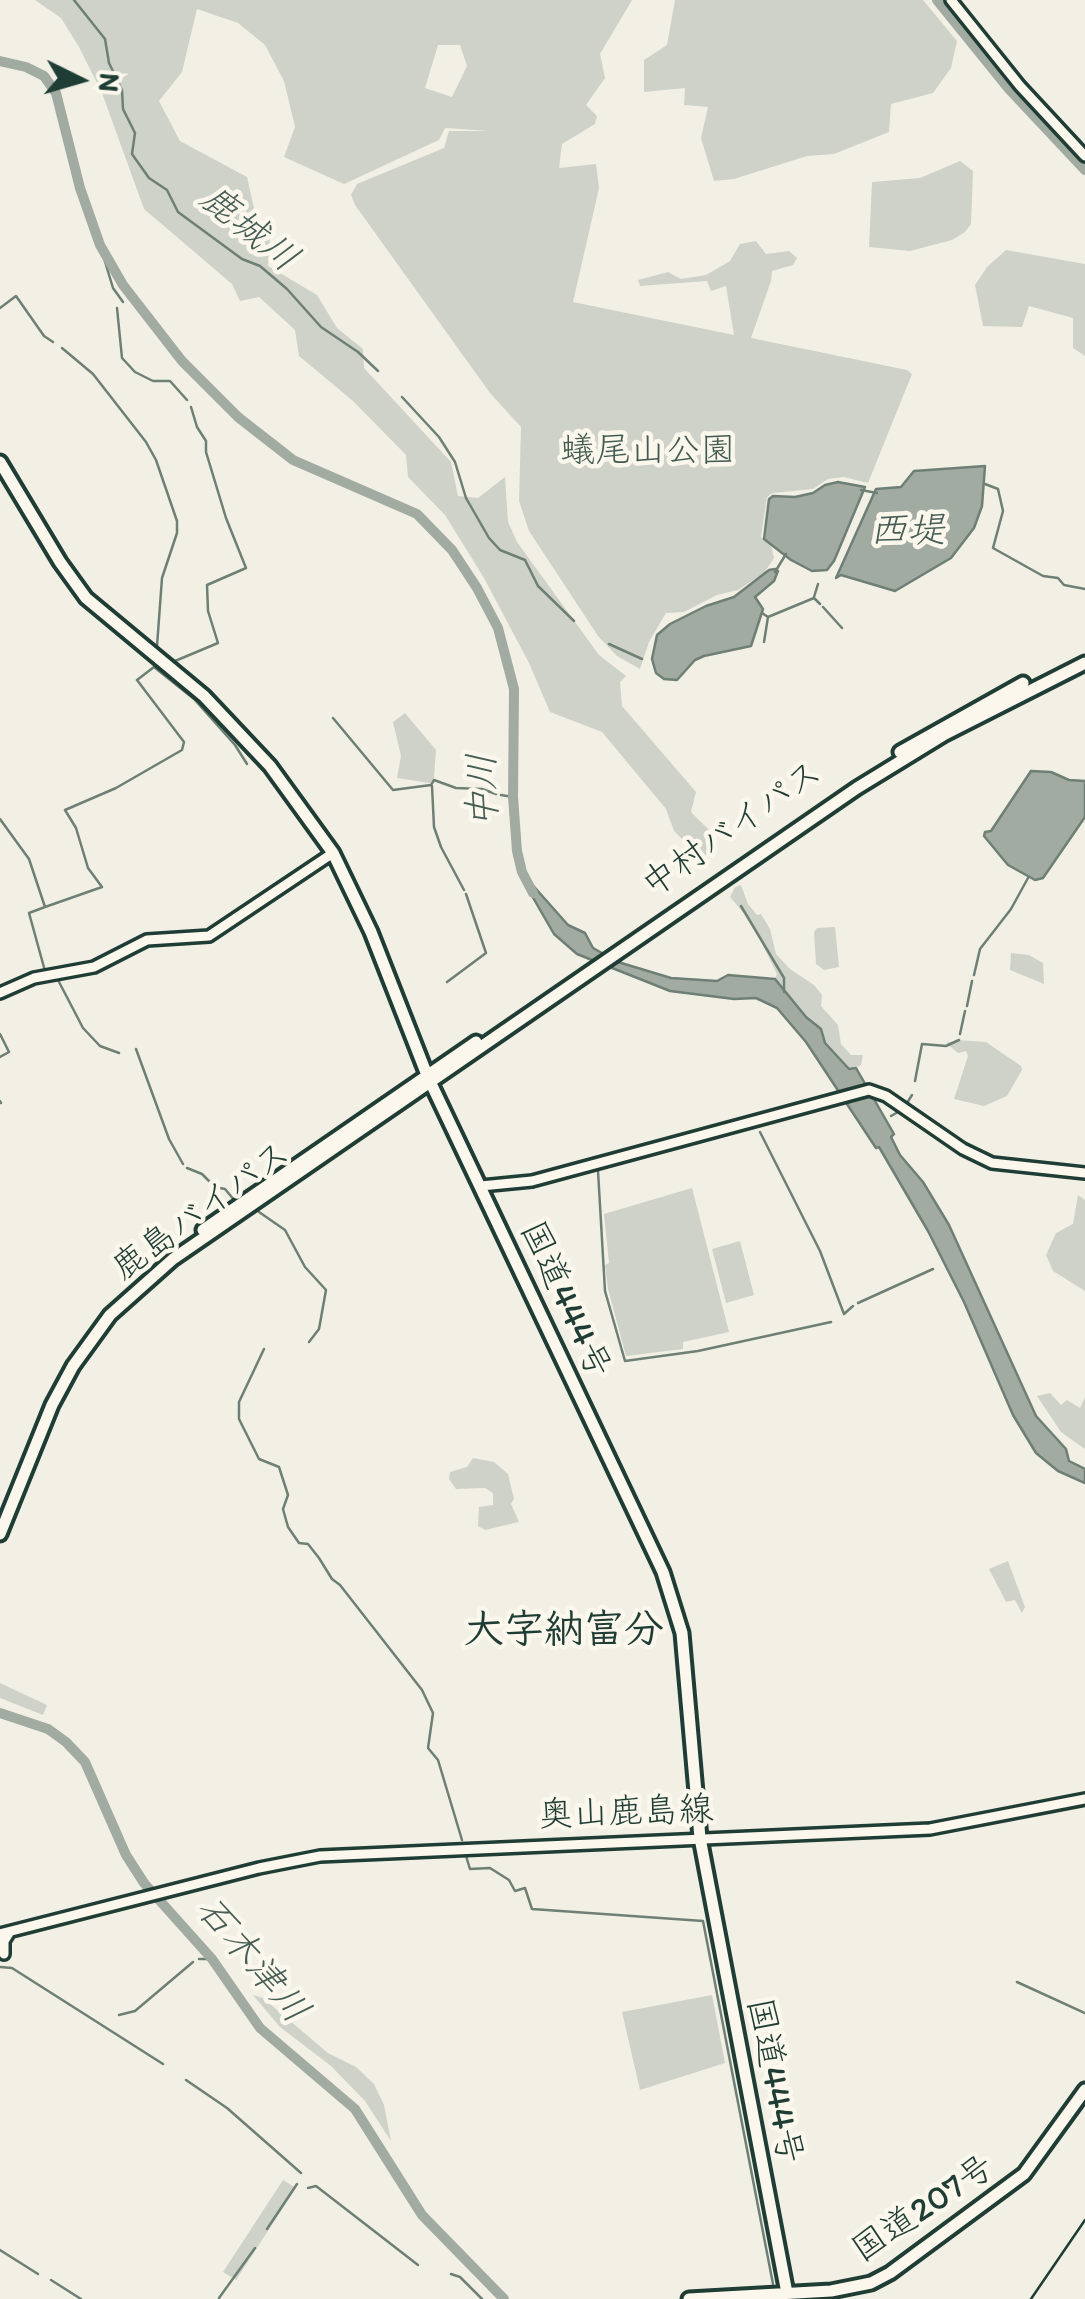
<!DOCTYPE html>
<meta charset="utf-8">
<style>
body{margin:0}
#map{position:relative;width:1085px;height:2299px;overflow:hidden;background:#f2f0e5;font-family:Itim,sans-serif}
canvas{display:block}
.north{position:absolute;left:30px;top:30px;width:100px;height:100px;-webkit-text-stroke:8px #fbf7ec;paint-order:stroke;rotate:95deg;font-size:28px;font-weight:700;line-height:40px;text-align:center;color:#1f3d34}
.north::after{content:'';display:block;margin:auto;width:35px;height:45px;background:#1f3d34;clip-path:polygon(50% 0,100% 100%,50% 72%,0 100%)}
</style>
<div id="map">
<canvas width="1085" height="2299"></canvas>
<div class="north">N</div>
</div>
<script>
const context = document.querySelector('canvas').getContext('2d');
context.lineJoin = 'round';
function fillPath(path, color) { context.fillStyle = color; context.fill(path, 'evenodd'); }
const poly = rows => new Path2D(rows.map(r => 'M' + r).join(''));
function trace(path, color, width, dash) { context.strokeStyle = color; context.lineWidth = width; context.lineCap = dash ? 'butt' : 'round'; context.setLineDash(dash || []); context.stroke(path); }
function drawText(font, color, halo, rows, align = 'center') {
  context.font = font + ' Itim,"Klee One",sans-serif'; context.lineWidth = 9; context.setLineDash([]); context.textBaseline = 'middle'; context.strokeStyle = halo; context.fillStyle = color; for (const [text, x, y, turn = 0] of rows) {
    context.save(); context.translate(x, y); context.rotate((+turn || 0) * Math.PI / 180); context.textAlign = isNaN(turn) ? turn : align; if (halo) context.strokeText(text, 0, 0); context.fillText(text, 0, 0); context.restore();
  }
}
const green = poly([
 [35,0,632,0,600,54,605,78,586,105,597,116,595,124,562,144,559,168,596,164,599,188,573,302,734,335,726,286,711,291,707,281,640,286,638,280,668,272,681,279,706,275,730,261,740,244,756,241,766,254,789,251,797,258,793,265,772,271,771,281,751,338,907,370,912,374,868,483,844,477,828,479,813,489,773,493,767,497,761,537,771,545,774,558,764,573,738,590,717,595,684,612,666,613,649,642,640,669,617,656,598,636,529,531,519,501,521,427,490,393,355,205,351,195,357,184,444,148,449,131,489,131,445,128,439,140,344,184,284,157,295,127,284,81,265,45,238,23,197,9,182,72,159,101,180,141,247,177,255,213,270,236,268,266,317,295,337,328,363,349,364,368,451,462,458,496,478,498,505,477,508,522,517,542,599,655,626,676,620,682,622,706,696,792,691,812,713,834,713,847,702,859,674,831,666,809,602,732,550,712,529,663,484,578,445,515,408,477,406,455,353,401,299,356,295,330,259,297,240,301,232,284,144,209,102,93,79,47,61,18],
 [438,45,460,45,467,66,452,97,425,88],
 [675,0,923,0,957,41,951,68,933,93,891,104,889,132,834,154,807,156,734,179,714,181,701,138,708,107,684,105,685,88,644,92,644,60,667,45],
 [960,161,973,171,971,224,965,232,952,240,910,251,869,247,872,182,920,178],
 [1006,250,1085,264,1085,356,1073,348,1073,318,1029,306,1022,327,983,326,975,285,987,267],
 [405,713,436,750,434,778,430,783,397,778,401,756,393,722],
 [741,885,748,904,757,915,761,914,770,929,776,954,790,969,814,985,822,995,821,1006,838,1025,841,1044,851,1055,863,1055,861,1065,856,1068,849,1069,825,1042,821,1029,806,1017,775,978,777,974,752,923,730,897,735,887],
 [835,927,839,967,824,970,816,964,814,932,817,928],
 [1011,953,1029,955,1043,963,1044,984,1010,970],
 [957,1040,986,1042,1021,1066,1022,1070,1007,1096,984,1106,954,1099,968,1056,966,1051,958,1053,946,1043],
 [692,1188,729,1332,683,1342,683,1349,626,1356,608,1289,605,1265,609,1263,604,1214],
 [1078,1195,1085,1200,1085,1291,1053,1271,1046,1255,1056,1233,1073,1224],
 [740,1241,754,1295,726,1303,712,1249],
 [1050,1393,1061,1405,1067,1400,1080,1408,1085,1397,1085,1449,1061,1432,1037,1396],
 [473,1458,494,1462,508,1474,514,1499,511,1504,519,1522,485,1530,478,1526,479,1507,493,1505,493,1493,485,1488,456,1489,449,1479,450,1472,467,1467],
 [1008,1561,1025,1607,1022,1613,1015,1600,1006,1602,989,1569],
 [0,1683,47,1705,43,1715,0,1698],
 [253,1995,263,1998,328,2053,356,2067,374,2084,384,2105,391,2141,365,2101,331,2066,280,2027],
 [712,1995,725,2063,640,2090,622,2012],
 [283,2180,296,2188,236,2280,223,2272]
]);
const water = poly([
 [985,466,982,506,974,528,951,558,895,591,841,575,836,578,876,489,901,487,914,471,985,466],
 [838,482,865,487,834,561,827,570,812,571,791,560,764,539,769,499,773,496,795,497,813,493,825,485,838,482],
 [775,569,778,571,774,581,755,597,763,609,751,646,704,656,695,660,677,680,664,679,656,673,652,659,657,635,670,624,706,606,734,597,769,570,775,569],
 [1031,771,1051,772,1069,780,1085,781,1085,817,1043,878,1035,880,1008,865,984,836,985,832,991,831,1031,771],
 [529,881,568,925,585,933,593,948,618,962,671,978,717,981,728,975,775,979,806,1017,821,1029,825,1043,849,1069,856,1068,894,1134,891,1137,900,1155,923,1182,949,1225,1036,1416,1066,1449,1069,1461,1085,1469,1085,1483,1058,1471,1036,1453,1013,1415,964,1302,928,1231,879,1147,876,1148,806,1042,777,1008,756,998,734,999,670,991,577,954,554,934,524,882,529,881]
]);
const stream = poly([
 [74,0,105,39,109,63,122,90,123,109,135,133,132,154,149,178,167,190,178,212,242,259,260,266,287,289,321,327,358,352,378,371],
 [100,245,113,288,123,302],
 [0,308,16,296,44,336,53,342],
 [117,308,122,358,135,372,153,381,170,381,187,400],
 [62,348,93,374,146,442,156,460,177,521,177,533,162,578,157,646],
 [402,397,439,437,455,462,466,498,489,538,500,550,525,560,538,586,574,621],
 [985,484,998,489,1003,511,993,548,1043,576,1058,578,1064,585,1085,589],
 [861,490,877,493],
 [775,572,786,554],
 [814,597,818,584],
 [823,607,842,628],
 [762,613,768,617,764,642],
 [768,617,814,598,820,604],
 [609,644,642,659],
 [171,665,175,661,218,643,208,611,207,585,246,568,226,518,206,452,206,441,197,427,191,407],
 [333,718,393,790,431,785,434,780,456,788,482,789,496,794],
 [432,786,434,827,441,847,464,890],
 [501,795,513,797],
 [0,819,29,859,45,907,29,913,45,971],
 [741,906,784,978,784,992],
 [45,907,102,887,88,868,76,828,65,810,116,788,182,750,184,742,137,680,154,667,194,699,235,745,247,764],
 [974,975,980,949,1011,909,1028,878],
 [58,980,83,1028,100,1046,119,1053],
 [447,982,486,953,466,894],
 [967,1006,972,981],
 [0,1034,9,1052,0,1057],
 [960,1034,965,1011],
 [136,1049,169,1139,183,1164],
 [915,1081,922,1044,946,1046,959,1040],
 [0,1101,1,1103],
 [907,1103,912,1095],
 [891,1116,898,1112],
 [760,1132,820,1251,844,1314,853,1306],
 [187,1168,202,1174,215,1187,225,1189,235,1201],
 [598,1171,605,1291,625,1361,698,1351,831,1322],
 [259,1212,285,1230,305,1267,326,1290,319,1329,309,1342],
 [858,1303,933,1269],
 [264,1349,239,1402,239,1419,259,1459,279,1467,288,1495,283,1509,288,1527,299,1543,308,1544,319,1558,332,1579,340,1585,422,1690,433,1713,428,1748,438,1760,462,1840],
 [466,1856,470,1869,490,1868,509,1880,515,1891,525,1888,532,1909,703,1921,773,2284],
 [199,1959,212,1959],
 [0,1967,12,1968,163,2064],
 [1017,1982,1085,2013],
 [119,2015,135,2011,193,1962],
 [186,2080,227,2108,301,2173],
 [308,2188,316,2186,418,2265],
 [267,2229,297,2184],
 [0,2250,38,2274],
 [451,2274,460,2277,482,2299],
 [51,2280,81,2299],
 [219,2298,255,2248]
]);
const river = poly([
 [937,0,1009,89,1085,170],
 [0,61,26,67,44,76,56,93,80,188,100,245,123,285,182,361,238,417,293,460,417,514,452,550,477,588,498,628,514,689,513,797,517,851,522,872,533,893],
 [0,1713,48,1729,66,1742,85,1762,126,1855,144,1883,212,1959,260,2028,355,2109,422,2215,504,2299]
]);
const secondary = poly([
 [0,993,34,978,94,967,147,940,209,936,333,853],
 [481,1186,532,1181,869,1090,886,1096,963,1149,992,1163,1085,1173],
 [0,1934,259,1868,320,1856,930,1829,1085,1799],
 [4,1954,4,1941,9,1933]
]);
const primary = poly([
 [951,0,1020,86,1085,156]
]);
const highway = poly([
 [0,462,60,562,86,598,204,696,270,766,333,853,371,932,427,1075,663,1572,682,1633,700,1838,787,2293],
 [900,752,1023,683],
 [203,1230,476,1042],
 [0,1534,52,1405,73,1366,110,1315,173,1259,857,788,945,734,1085,663],
 [689,2299,831,2291,871,2283,890,2273,1024,2174,1085,2090]
]);
const rail = poly([
 [1031,2299,1085,2220]
]);
const parkNames = [
 ["蟻尾山公園",648,452]
];
const streetNames = [
 ["中村バイパス",733,830,-35],
 ["鹿島バイパス",202,1212,-36],
 ["国道444号",564,1300,65],
 ["奥山鹿島線",626,1814,-2],
 ["国道444号",773,2081,79],
 ["国道207号",924,2210,-34]
];
const waterNames = [
 ["鹿城川",248,230,39],
 ["西堤",907,532],
 ["中川",485,791,-91],
 ["石木津川",251,1961,50]
];
const quarterNames = [
 ["大字納富分",564,1632]
];
fillPath(green, '#cfd2c8');
fillPath(water, '#a2aba1');
trace(water, '#6e7f75', 2.5);
trace(stream, '#6e7f75', 2.5);
trace(river, '#a2aba1', 10);
trace(secondary, '#1f3d34', 16);
trace(primary, '#1f3d34', 16);
trace(highway, '#1f3d34', 19);
trace(secondary, '#fbf7ec', 9);
trace(primary, '#fbf7ec', 9);
trace(highway, '#fbf7ec', 11);
trace(rail, '#1f3d34', 2.5);
drawText('35px', '#425b52', '#fbf7ec', parkNames);
drawText('35px', '#1f3d34', '#fbf7ec', streetNames);
drawText('italic 38px', '#465e55', '#fbf7ec', waterNames);
drawText('bold 40px', '#1f3d34', '#fbf7ec', quarterNames);
</script>
